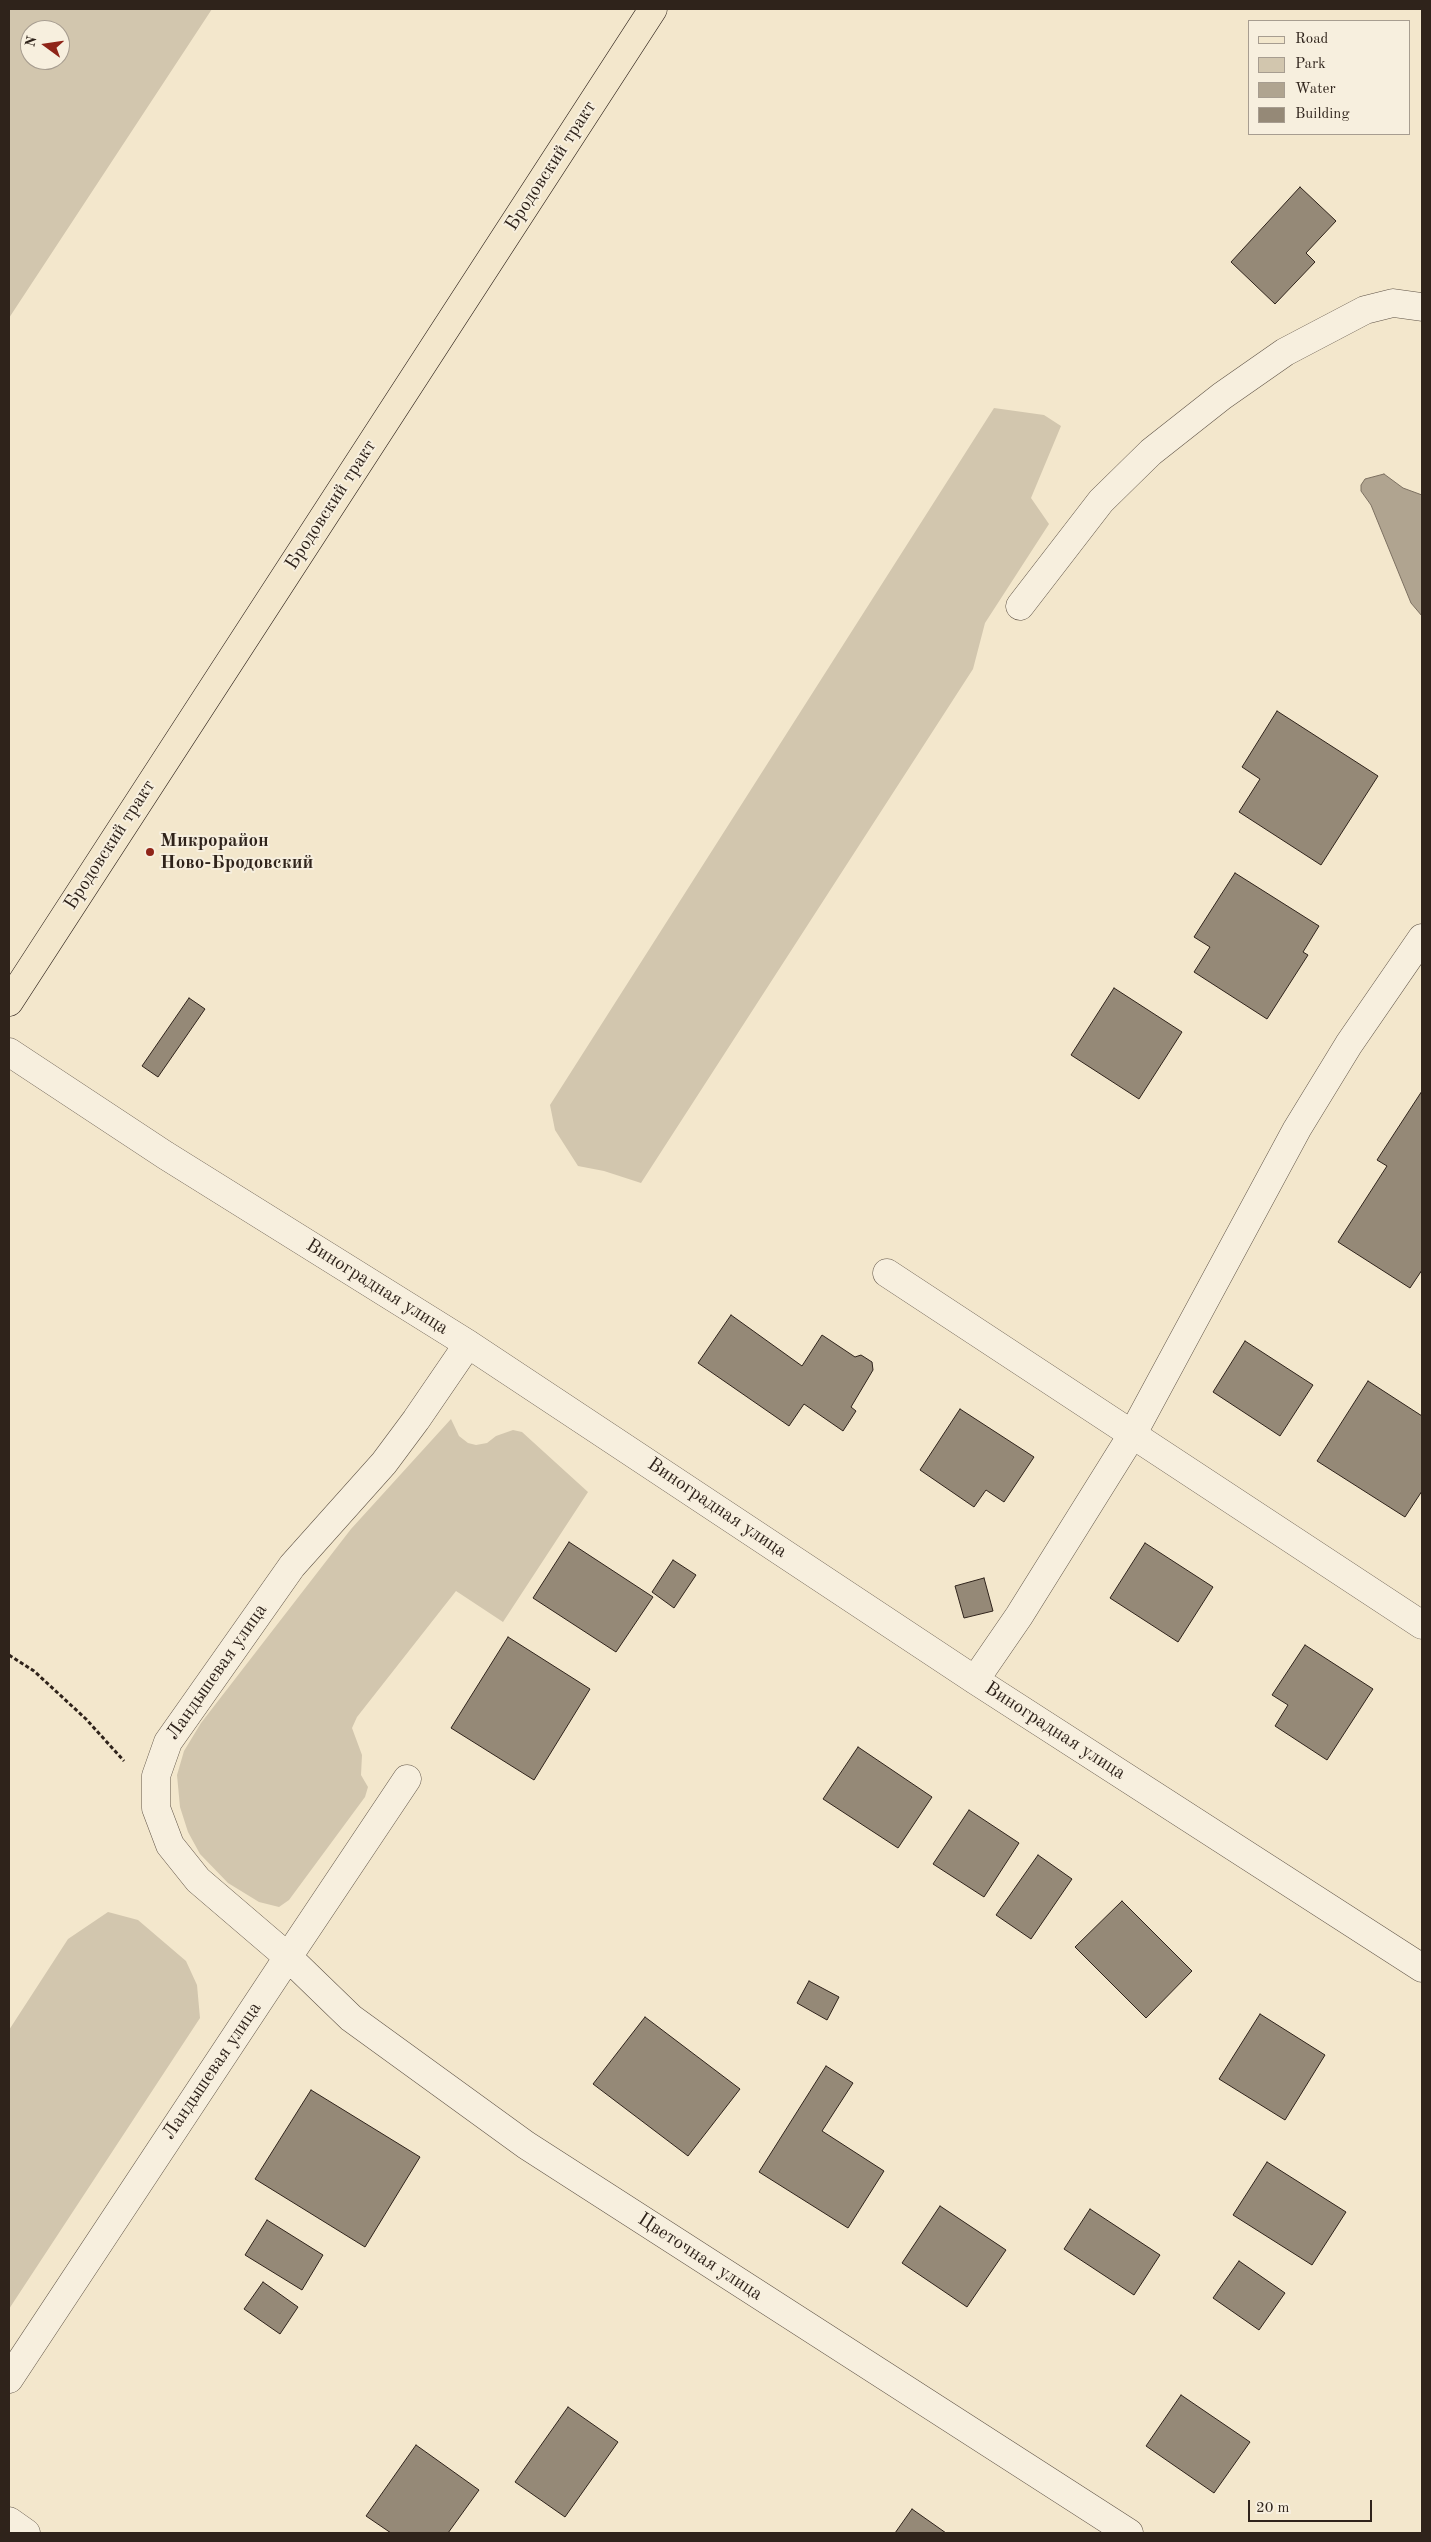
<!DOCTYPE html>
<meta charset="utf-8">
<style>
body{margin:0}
#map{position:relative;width:1431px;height:2542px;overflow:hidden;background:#f3e7cc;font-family:"Old Standard TT",serif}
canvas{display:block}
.frame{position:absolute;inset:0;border:10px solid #2f231b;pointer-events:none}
.legend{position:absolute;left:1248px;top:20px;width:162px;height:115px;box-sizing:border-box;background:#f7efde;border:1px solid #a79d90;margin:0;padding:6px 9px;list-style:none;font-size:15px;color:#2f231b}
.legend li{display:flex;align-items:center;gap:10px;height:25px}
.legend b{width:25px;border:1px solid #a79d90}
.north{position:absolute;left:20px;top:20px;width:50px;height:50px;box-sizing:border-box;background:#f7efde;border:1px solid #a79d90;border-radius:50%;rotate:284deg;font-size:14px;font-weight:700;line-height:20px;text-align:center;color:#2f231b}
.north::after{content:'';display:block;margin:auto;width:18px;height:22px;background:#8f2418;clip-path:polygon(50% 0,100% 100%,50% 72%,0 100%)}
.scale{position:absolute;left:1248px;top:2500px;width:124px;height:22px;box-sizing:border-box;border:2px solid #2f231b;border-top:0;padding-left:6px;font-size:15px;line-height:18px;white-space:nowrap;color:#2f231b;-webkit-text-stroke:4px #f7efde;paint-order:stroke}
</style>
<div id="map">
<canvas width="1431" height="2542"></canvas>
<div class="frame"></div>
<ul class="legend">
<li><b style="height:6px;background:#f3e7cc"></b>Road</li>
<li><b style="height:14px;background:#d2c6ae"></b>Park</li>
<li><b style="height:14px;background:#b0a490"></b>Water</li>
<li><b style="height:14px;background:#958977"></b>Building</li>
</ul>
<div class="north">N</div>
<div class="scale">20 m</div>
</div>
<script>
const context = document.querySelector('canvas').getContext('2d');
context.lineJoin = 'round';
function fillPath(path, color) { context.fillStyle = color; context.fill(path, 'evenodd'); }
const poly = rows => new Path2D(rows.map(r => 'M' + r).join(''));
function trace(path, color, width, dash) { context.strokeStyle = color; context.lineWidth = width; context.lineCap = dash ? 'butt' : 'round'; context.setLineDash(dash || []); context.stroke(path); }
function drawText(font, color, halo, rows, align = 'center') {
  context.font = font + ' "Old Standard TT",serif'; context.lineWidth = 4; context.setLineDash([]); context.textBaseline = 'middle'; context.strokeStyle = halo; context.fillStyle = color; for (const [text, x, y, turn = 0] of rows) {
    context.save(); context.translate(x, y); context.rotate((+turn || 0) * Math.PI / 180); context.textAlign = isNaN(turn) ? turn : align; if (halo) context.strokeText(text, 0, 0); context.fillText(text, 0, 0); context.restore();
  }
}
const green = poly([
 [9,9,212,9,9,318],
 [30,30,60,30,60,60,30,60],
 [994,408,1044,415,1061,426,1031,498,1049,524,985,623,973,669,641,1183,604,1171,578,1166,555,1130,550,1105],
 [451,1419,459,1436,468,1443,476,1445,487,1443,496,1436,513,1430,522,1432,588,1492,503,1622,456,1591,357,1717,352,1728,362,1755,361,1775,368,1787,365,1797,289,1900,279,1907,259,1902,228,1883,200,1854,188,1832,180,1807,177,1775,184,1751,201,1723,351,1529],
 [108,1912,138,1920,186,1961,197,1985,200,2018,9,2309,9,2030,68,1939]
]);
const water = poly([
 [1384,474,1403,488,1422,495,1422,616,1411,603,1371,505,1361,491,1361,485,1365,479,1384,474]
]);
const building = poly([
 [1300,187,1336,221,1306,253,1315,262,1275,304,1231,262,1300,187],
 [1277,711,1378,776,1321,865,1239,812,1260,779,1242,767,1277,711],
 [1235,873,1319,926,1303,952,1308,955,1267,1019,1194,972,1210,947,1194,937,1235,873],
 [1114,988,1182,1032,1139,1099,1071,1055,1114,988],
 [189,998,205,1009,158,1077,142,1066,189,998],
 [1422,1091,1422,1270,1410,1288,1338,1242,1387,1166,1377,1160,1422,1091],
 [731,1315,802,1366,822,1335,855,1357,861,1355,872,1362,873,1370,851,1407,856,1411,843,1431,804,1404,789,1426,698,1363,731,1315],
 [1245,1341,1313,1385,1280,1436,1213,1392,1245,1341],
 [1368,1381,1422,1416,1422,1491,1405,1517,1317,1461,1368,1381],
 [960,1409,1034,1457,1004,1502,986,1490,974,1507,920,1470,960,1409],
 [569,1542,653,1597,616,1652,533,1598,569,1542],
 [1145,1543,1213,1587,1178,1642,1110,1598,1145,1543],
 [673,1560,696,1575,674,1608,652,1592,673,1560],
 [984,1578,993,1611,964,1618,955,1586,984,1578],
 [508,1637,590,1689,534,1780,451,1728,508,1637],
 [1305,1645,1373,1689,1327,1760,1275,1726,1288,1705,1272,1695,1305,1645],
 [858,1747,932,1797,898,1848,823,1799,858,1747],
 [969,1810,1019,1843,984,1897,933,1864,969,1810],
 [1038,1855,1072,1879,1031,1939,996,1915,1038,1855],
 [1122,1901,1192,1971,1146,2018,1075,1947,1122,1901],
 [809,1981,839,1997,827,2020,797,2003,809,1981],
 [1260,2014,1325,2055,1285,2120,1219,2079,1260,2014],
 [645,2017,740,2089,688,2156,593,2084,645,2017],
 [826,2066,853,2083,822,2131,884,2171,848,2228,759,2172,826,2066],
 [311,2090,420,2157,365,2247,255,2179,311,2090],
 [1267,2162,1346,2212,1312,2265,1233,2215,1267,2162],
 [940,2206,1006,2250,967,2307,902,2263,940,2206],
 [1090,2209,1160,2255,1134,2295,1064,2249,1090,2209],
 [267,2220,323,2255,302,2290,245,2255,267,2220],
 [1239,2261,1285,2293,1259,2330,1213,2298,1239,2261],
 [263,2282,298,2307,280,2334,244,2309,263,2282],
 [1181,2395,1250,2442,1214,2493,1146,2446,1181,2395],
 [568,2407,618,2442,565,2517,515,2482,568,2407],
 [416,2445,479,2490,448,2533,391,2533,366,2516,416,2445],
 [912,2509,946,2533,895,2533,912,2509]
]);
const path = poly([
 [9,1655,34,1671,86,1719,124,1761]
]);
const minor = poly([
 [1020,606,1101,501,1151,452,1222,396,1285,352,1365,310,1393,303,1422,307],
 [9,1052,165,1155,468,1344,975,1680,1422,1968],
 [887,1273,1422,1625],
 [975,1680,1019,1616,1132,1435,1297,1129,1349,1044,1422,938],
 [407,1779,288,1957,351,2018,526,2145,1129,2533],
 [9,2379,288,1957,198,1880,170,1845,156,1808,156,1776,168,1742,292,1566,384,1463,416,1420,468,1344],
 [9,2521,26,2533]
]);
const major = poly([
 [9,1002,653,9]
]);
const markers = [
 [150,852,5,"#8f2418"]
];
const streetNames = [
 ["Бродовский тракт",551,166,-57],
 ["Бродовский тракт",331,505,-57],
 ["Бродовский тракт",110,845,-57],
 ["Виноградная улица",377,1287,32],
 ["Виноградная улица",717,1508,34],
 ["Ландышевая улица",217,1672,-55],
 ["Виноградная улица",1055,1731,33],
 ["Ландышевая улица",212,2071,-56],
 ["Цветочная улица",700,2257,33]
];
const poiNames = [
 ["Микрорайон",160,841],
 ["Ново-Бродовский",160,863]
];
fillPath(green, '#d2c6ae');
fillPath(water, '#b0a490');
trace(water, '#7c7061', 1);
fillPath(building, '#958977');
trace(building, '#2f231b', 1);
trace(minor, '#605447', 29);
trace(major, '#2f231b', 29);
trace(path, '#2f231b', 3, [4, 2.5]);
trace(minor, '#f7efde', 28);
trace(major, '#f3e7cc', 28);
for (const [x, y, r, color] of markers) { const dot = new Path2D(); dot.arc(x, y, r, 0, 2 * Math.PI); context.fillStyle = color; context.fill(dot); trace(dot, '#f7efde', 2); }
drawText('19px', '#2f231b', '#f7efde', streetNames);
drawText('bold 19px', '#2f231b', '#f7efde', poiNames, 'left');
</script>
